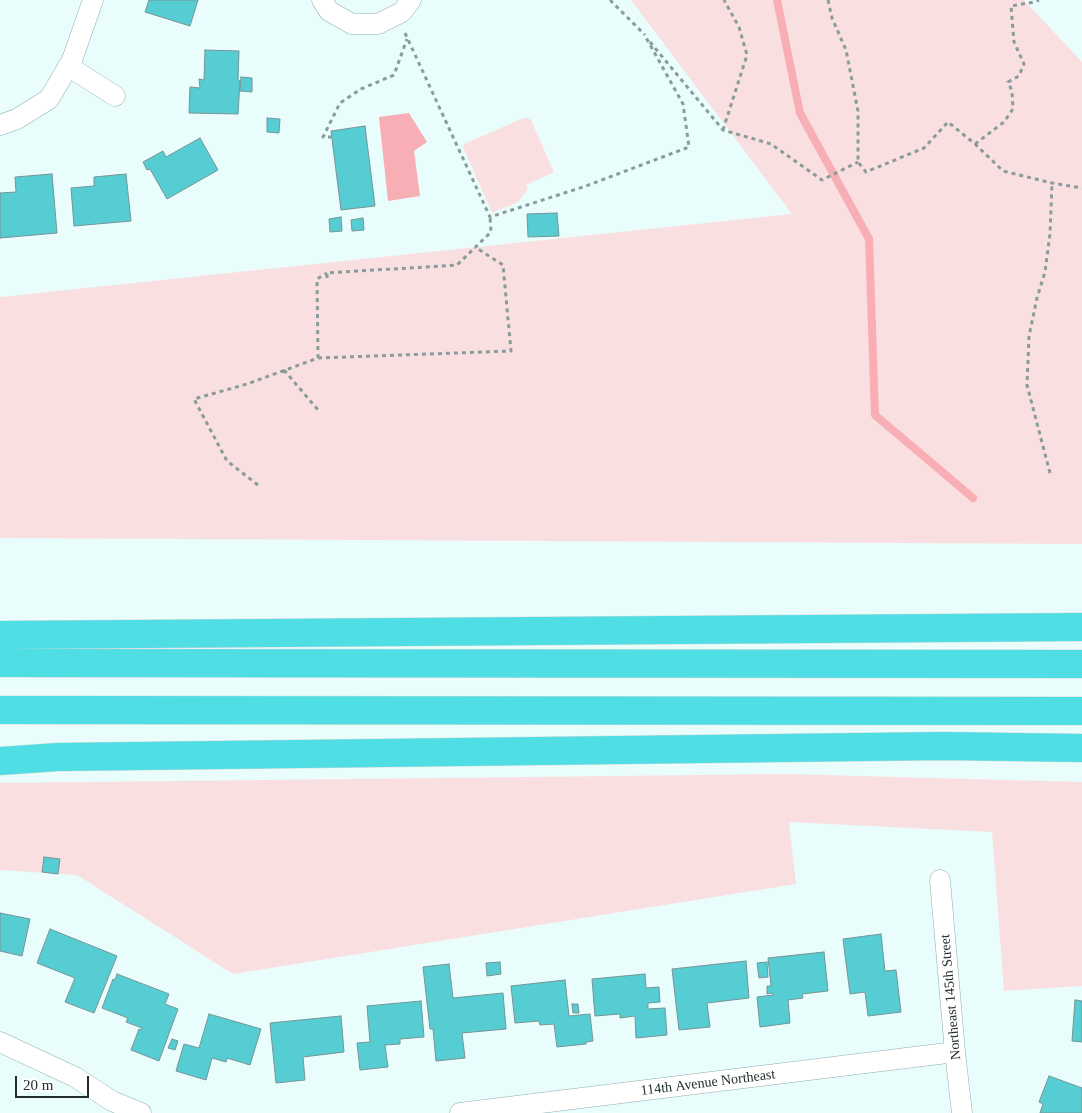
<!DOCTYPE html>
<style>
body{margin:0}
#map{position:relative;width:1082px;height:1113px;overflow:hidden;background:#e9fdfd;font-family:"Times New Roman",serif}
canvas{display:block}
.scale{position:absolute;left:15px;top:1076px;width:74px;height:22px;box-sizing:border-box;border:2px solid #212d2e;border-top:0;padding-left:6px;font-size:15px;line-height:18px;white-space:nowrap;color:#212d2e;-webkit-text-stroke:4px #fff;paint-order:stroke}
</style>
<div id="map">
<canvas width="1082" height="1113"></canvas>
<div class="scale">20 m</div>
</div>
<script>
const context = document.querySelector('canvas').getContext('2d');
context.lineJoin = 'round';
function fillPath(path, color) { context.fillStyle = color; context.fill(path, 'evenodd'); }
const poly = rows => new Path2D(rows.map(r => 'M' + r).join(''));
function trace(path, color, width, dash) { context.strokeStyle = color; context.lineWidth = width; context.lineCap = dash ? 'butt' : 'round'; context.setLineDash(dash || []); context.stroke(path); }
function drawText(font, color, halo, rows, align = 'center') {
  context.font = font + ' "Times New Roman",serif'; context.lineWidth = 4; context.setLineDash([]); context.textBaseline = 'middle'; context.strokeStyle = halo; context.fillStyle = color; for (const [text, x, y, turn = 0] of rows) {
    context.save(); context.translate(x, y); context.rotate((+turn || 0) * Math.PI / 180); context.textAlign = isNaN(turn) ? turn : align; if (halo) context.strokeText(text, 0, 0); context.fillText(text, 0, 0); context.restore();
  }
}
const green = poly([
 [631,0,1024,0,1082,62,1082,544,0,538,0,297,792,214],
 [526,117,531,120,554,172,526,185,528,189,518,202,492,213,463,147,464,144],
 [787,774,1082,782,1082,986,1004,991,992,832,789,822,796,884,233,974,77,875,0,870,0,783]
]);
const water = poly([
 [409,113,427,142,414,151,420,196,388,201,379,117]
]);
const stream = poly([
 [777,0,800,113,869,239,875,415,973,498]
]);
const building = poly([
 [149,0,198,0,190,26,145,12,149,0],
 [205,50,239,51,238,80,240,81,238,114,189,113,190,87,200,88,199,79,204,80,205,50],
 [241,77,252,78,252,92,240,91,241,77],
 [267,118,280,119,279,133,267,132,267,118],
 [365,126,375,206,341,210,331,131,365,126],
 [200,138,218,170,167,199,150,169,147,170,143,162,163,151,166,157,200,138],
 [52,174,57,233,0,238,0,193,16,192,15,177,52,174],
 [126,174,131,221,74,226,71,188,94,186,94,177,126,174],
 [557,213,559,236,528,237,527,214,557,213],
 [341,217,342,231,330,232,329,219,341,217],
 [363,218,364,230,352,231,351,220,363,218],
 [44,857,60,859,58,874,42,872,44,857],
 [0,913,30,919,22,956,0,951,0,913],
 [50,929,117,956,94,1013,65,1002,75,978,37,963,50,929],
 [881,934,885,971,896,970,901,1012,868,1016,865,992,850,994,843,939,881,934],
 [824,952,828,991,802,994,803,998,788,1000,790,1023,760,1027,757,997,773,995,773,993,767,994,767,986,771,986,768,958,824,952],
 [746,961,749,998,707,1003,710,1027,679,1030,672,969,746,961],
 [500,962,501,974,487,976,486,963,500,962],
 [767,962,768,977,759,978,757,963,767,962],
 [449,964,453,998,503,993,506,1029,462,1033,465,1058,436,1061,433,1029,430,1029,423,967,449,964],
 [117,974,169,994,165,1004,178,1009,159,1061,131,1050,139,1029,141,1030,142,1028,126,1022,128,1018,102,1008,113,979,115,980,117,974],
 [645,974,646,988,659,987,660,1002,648,1003,648,1009,665,1008,667,1035,636,1038,635,1016,620,1018,620,1014,595,1016,592,979,645,974],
 [565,980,569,1016,590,1014,593,1041,586,1042,586,1044,557,1047,554,1024,540,1025,539,1021,515,1023,511,986,565,980],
 [1075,1000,1082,1001,1082,1042,1072,1041,1075,1000],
 [421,1001,424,1037,400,1039,400,1044,385,1045,388,1067,360,1070,357,1043,370,1042,367,1006,421,1001],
 [572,1004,578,1004,579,1013,573,1013,572,1004],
 [209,1014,261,1029,250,1065,227,1058,226,1062,212,1058,206,1080,176,1071,184,1044,199,1048,209,1014],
 [341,1016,344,1052,303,1057,305,1080,276,1083,270,1023,341,1016],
 [172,1039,178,1041,175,1050,168,1048,172,1039],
 [1049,1076,1082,1088,1082,1113,1040,1113,1043,1104,1039,1102,1049,1076]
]);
const path = poly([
 [610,0,645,35],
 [828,0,832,18,846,50,858,111,858,162,866,172,924,148,948,122,975,144,1003,171,1052,183,1082,188],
 [405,33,490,217,586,186,689,147,683,104,644,34],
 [650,42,723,130,771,144,822,180,858,162],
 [723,130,747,55,739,27,724,0],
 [332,137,323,137,340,103,361,89,394,75,407,39],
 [975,144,1004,122,1013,109,1012,91,1008,82,1019,76,1024,64,1014,42,1011,6,1034,2,1039,0],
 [327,278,327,273,457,265,491,232,490,217],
 [318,358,511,351,503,265,475,247],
 [284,370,318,410],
 [1050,473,1027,385,1029,336,1037,298,1045,272,1050,234,1052,183],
 [258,485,227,461,194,399,247,384,318,358,317,279,327,273]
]);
const minor = poly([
 [322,0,329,11,352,24,378,24,402,12,411,0],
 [68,66,115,96],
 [0,125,17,119,49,99,72,60,93,0],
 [940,880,955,1052,962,1113],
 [0,1042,75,1077,112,1101,141,1113],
 [460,1113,955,1052]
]);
const motorway = poly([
 [0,635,1082,627],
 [0,663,1082,664],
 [0,710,1082,711],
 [0,761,58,757,943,746,1082,748]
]);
const streetNames = [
 ["Northeast 145th Street",951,997,-95],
 ["114th Avenue Northeast",708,1083,-7]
];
fillPath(green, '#fadfe1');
fillPath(water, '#f7aeb4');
trace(stream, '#f7aeb4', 8);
fillPath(building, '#55cdd2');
trace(building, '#769495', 1);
trace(minor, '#8faeaf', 21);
trace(motorway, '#d7d9d9', 29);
trace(path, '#8a9b9b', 3, [4, 4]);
trace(minor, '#fff', 20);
trace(motorway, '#4edee4', 28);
drawText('14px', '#212d2e', '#fff', streetNames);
</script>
